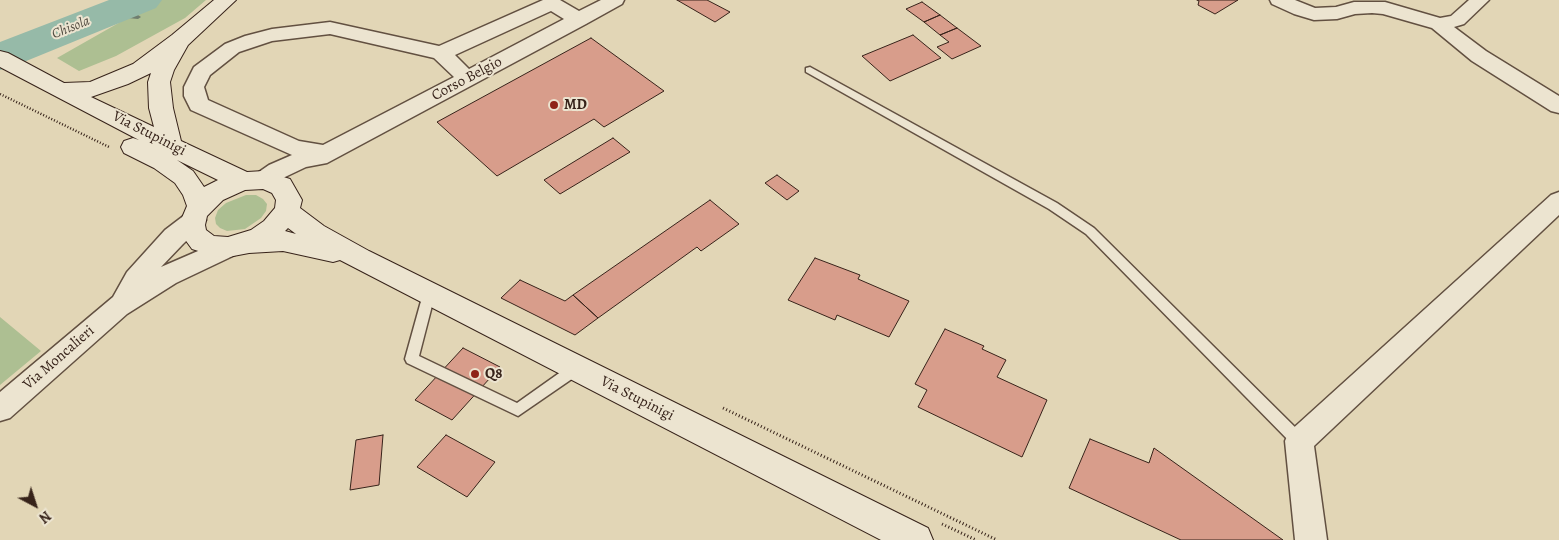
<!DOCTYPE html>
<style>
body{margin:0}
#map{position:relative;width:1559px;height:540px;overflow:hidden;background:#e2d6b6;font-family:Alegreya,serif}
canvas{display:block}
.north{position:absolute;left:10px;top:480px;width:50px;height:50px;-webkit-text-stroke:4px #ece4d0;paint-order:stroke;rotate:140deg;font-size:14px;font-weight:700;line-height:20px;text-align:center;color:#37231a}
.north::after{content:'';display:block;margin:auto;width:18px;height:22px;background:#37231a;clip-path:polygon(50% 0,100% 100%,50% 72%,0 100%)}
</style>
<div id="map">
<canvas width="1559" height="540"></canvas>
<div class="north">N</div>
</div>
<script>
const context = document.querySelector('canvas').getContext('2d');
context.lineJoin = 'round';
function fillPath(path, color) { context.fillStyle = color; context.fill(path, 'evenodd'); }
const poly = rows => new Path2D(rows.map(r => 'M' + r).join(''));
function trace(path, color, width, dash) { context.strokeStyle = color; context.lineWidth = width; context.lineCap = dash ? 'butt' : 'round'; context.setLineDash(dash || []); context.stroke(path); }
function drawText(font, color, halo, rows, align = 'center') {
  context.font = font + ' Alegreya,serif'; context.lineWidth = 4; context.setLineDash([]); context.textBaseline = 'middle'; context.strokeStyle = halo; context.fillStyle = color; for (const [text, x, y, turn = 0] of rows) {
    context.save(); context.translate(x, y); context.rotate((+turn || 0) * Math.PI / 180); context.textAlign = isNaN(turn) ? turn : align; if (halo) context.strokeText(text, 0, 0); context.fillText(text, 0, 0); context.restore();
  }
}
const green = poly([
 [159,0,206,0,185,18,116,56,79,71,57,58],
 [246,195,256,195,263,199,267,204,266,211,261,218,245,229,227,231,220,228,216,224,215,218,218,210,226,203],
 [0,317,41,351,0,385]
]);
const stream = poly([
 [109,13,138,15,141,17,138,19,107,16,107,14,109,13]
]);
const river = poly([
 [109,0,162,0,156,8,14,66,0,70,0,42,109,0]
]);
const building = poly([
 [677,0,707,0,730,12,715,22,677,0],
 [1197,0,1238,0,1215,14,1198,5,1199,1,1197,0],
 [922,2,940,15,924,22,906,9,922,2],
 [940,15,957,28,940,35,924,22,940,15],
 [957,28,981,46,952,59,937,47,949,42,940,35,957,28],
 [913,35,941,58,890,81,862,56,913,35],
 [591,38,664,91,604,127,594,119,497,176,437,122,591,38],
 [613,138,630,152,560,194,544,180,613,138],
 [777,175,799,191,787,200,765,183,777,175],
 [710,200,739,224,701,251,697,247,598,318,573,295,710,200],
 [815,258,860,275,858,279,909,301,889,337,837,315,835,320,788,300,815,258],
 [520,280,565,301,573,295,598,318,575,335,501,298,520,280],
 [945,329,984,346,982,349,1006,360,997,377,1047,400,1022,457,918,407,927,390,915,384,945,329],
 [463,348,500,367,452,420,415,400,463,348],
 [383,435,379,485,350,490,356,440,383,435],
 [446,435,495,462,467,497,417,467,446,435],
 [1090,439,1149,463,1154,448,1283,540,1181,540,1069,488,1090,439]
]);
const pathFar1 = poly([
 [0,94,109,147]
]);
const path = poly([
 [723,408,997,540],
 [942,524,976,540]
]);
const lane = poly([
 [810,67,1057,203,1094,228,1304,436,1306,441,1304,446,1299,448,1294,446,1086,234,1049,209,806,72,806,68,810,67],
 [429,289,434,290,435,294,419,356,517,403,572,364,577,362,582,364,584,368,582,372,518,416,407,363,405,359,423,294,424,290,429,289]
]);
const street = poly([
 [543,0,560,0,579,11,601,0,624,0,622,4,586,24,327,163,306,167,285,177,272,186,264,188,256,186,253,180,256,174,269,165,292,155,191,110,184,96,184,87,194,67,225,44,245,36,272,29,330,22,439,46,543,0],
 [551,11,564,19,469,69,455,55,551,11],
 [330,34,434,58,454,77,323,145,299,141,208,100,204,87,210,75,239,52,272,41,330,34],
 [1270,0,1295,0,1315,8,1336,7,1354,2,1385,2,1440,18,1451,16,1469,0,1489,0,1464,24,1454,27,1486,51,1559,96,1559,113,1551,111,1472,61,1432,28,1383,14,1372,13,1355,14,1337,19,1314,20,1294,14,1272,4,1270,0],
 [1559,192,1559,215,1314,446,1327,540,1295,540,1285,441,1289,432,1551,195,1559,192],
 [194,211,202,214,206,220,202,226,183,244,161,267,228,238,237,240,240,247,237,254,176,283,127,314,10,418,0,421,0,392,113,297,127,272,165,230,186,214,194,211]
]);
const secondary = poly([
 [214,0,236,0,188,45,174,70,170,82,173,108,181,141,247,172,264,171,290,179,302,200,300,208,324,226,369,251,928,528,933,540,881,540,340,260,333,262,283,251,249,253,228,257,214,256,192,249,181,234,179,225,187,206,183,195,175,183,154,168,124,153,121,147,124,141,133,138,139,140,0,67,0,51,8,53,64,83,90,82,133,64,172,35,214,0],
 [151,73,148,82,149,108,154,127,91,97,128,84,151,73],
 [177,160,218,180,204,187,193,171,177,160],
 [263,189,272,193,276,200,275,208,264,221,251,230,228,237,214,236,206,230,205,225,207,216,223,200,245,190,263,189],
 [288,228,296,234,285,231,288,228]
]);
const markers = [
 [554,105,5,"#8f2418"],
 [475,374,5,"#8f2418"]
];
const farWaternames = [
 ["Chisola",71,28,-22]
];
const streetNames = [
 ["Corso Belgio",467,79,-28],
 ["Via Stupinigi",149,134,27],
 ["Via Moncalieri",59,358,-41],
 ["Via Stupinigi",637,399,27]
];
const poiNames = [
 ["MD",564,105],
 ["Q8",485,374]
];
fillPath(green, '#adbf92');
fillPath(stream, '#707e6f');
fillPath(river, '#96baa8');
fillPath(building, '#d89d8b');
trace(building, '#37231a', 1);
trace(lane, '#625041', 3);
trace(street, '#625041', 3);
trace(secondary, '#37231a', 2);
trace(pathFar1, '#37231a', 2.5, [1, 2]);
trace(path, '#37231a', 3, [1, 2.5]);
fillPath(lane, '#ece4d0');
fillPath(street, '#ece4d0');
fillPath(secondary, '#ece4d0');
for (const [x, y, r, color] of markers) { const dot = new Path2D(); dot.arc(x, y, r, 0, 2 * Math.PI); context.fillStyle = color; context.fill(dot); trace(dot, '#ece4d0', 2); }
drawText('italic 14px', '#4f493e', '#ece4d0', farWaternames);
drawText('15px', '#37231a', '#ece4d0', streetNames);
drawText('bold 15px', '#37231a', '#ece4d0', poiNames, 'left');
</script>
